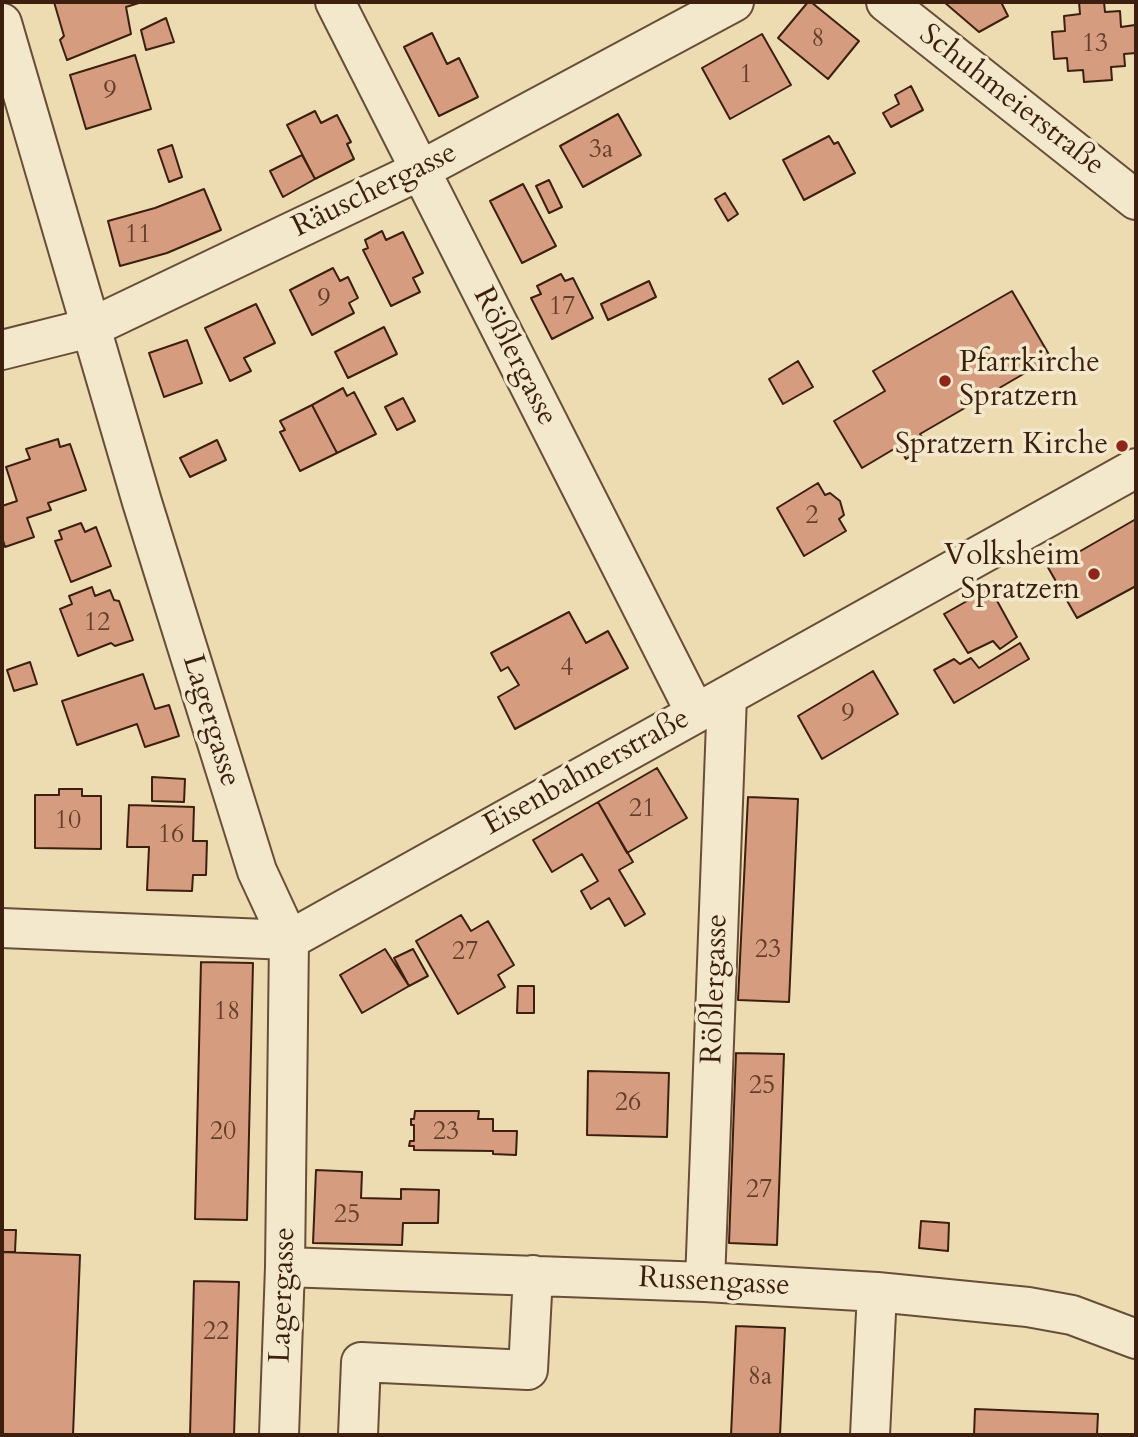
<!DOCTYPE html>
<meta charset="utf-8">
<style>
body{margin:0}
#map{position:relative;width:1138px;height:1437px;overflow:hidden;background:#eddbb1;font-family:Cardo,serif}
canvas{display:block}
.frame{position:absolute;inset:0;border:4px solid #3c1f0f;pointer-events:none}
</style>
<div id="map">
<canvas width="1138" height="1437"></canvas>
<div class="frame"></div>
</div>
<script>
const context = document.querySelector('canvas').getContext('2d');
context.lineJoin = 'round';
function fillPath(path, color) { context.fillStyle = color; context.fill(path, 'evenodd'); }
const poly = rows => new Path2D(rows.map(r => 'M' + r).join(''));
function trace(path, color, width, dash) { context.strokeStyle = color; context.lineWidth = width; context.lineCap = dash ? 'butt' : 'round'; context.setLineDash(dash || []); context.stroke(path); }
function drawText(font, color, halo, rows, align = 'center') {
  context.font = font + ' Cardo,serif'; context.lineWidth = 7; context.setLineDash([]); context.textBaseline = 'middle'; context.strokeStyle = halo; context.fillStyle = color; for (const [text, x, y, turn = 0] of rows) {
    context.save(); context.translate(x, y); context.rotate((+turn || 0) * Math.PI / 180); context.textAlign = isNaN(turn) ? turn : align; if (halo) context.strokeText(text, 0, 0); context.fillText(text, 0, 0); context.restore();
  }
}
const building = poly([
 [54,2,142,2,126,7,131,34,67,60,60,40,64,36,54,2],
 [808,2,811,2,859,41,828,79,778,38,808,2],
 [944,2,1001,2,1008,16,979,32,944,2],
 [1079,2,1104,2,1105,12,1120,11,1121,27,1135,25,1136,53,1124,54,1125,66,1111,67,1112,80,1084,82,1083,70,1068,71,1067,58,1054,59,1052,32,1065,31,1064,16,1080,14,1079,2],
 [166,18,174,42,146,50,141,30,166,18],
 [432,33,447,64,459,58,478,97,439,116,404,47,432,33],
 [762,34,791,85,730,119,702,68,762,34],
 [135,55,151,109,86,129,70,75,135,55],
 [911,86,923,110,891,127,883,113,899,104,895,95,911,86],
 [315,111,321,123,337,115,351,142,347,144,354,159,315,179,287,125,315,111],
 [618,114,641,155,583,187,560,146,618,114],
 [829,136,834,144,838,142,855,173,804,200,783,160,829,136],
 [172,145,182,177,169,182,158,150,172,145],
 [302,155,315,179,283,197,270,171,302,155],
 [549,180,562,207,549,213,536,186,549,180],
 [523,184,556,246,522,263,490,201,523,184],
 [204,189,221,230,167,253,120,266,108,221,155,208,204,189],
 [725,193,738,214,728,221,715,199,725,193],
 [382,231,386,240,403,232,423,273,413,278,420,292,391,306,363,250,368,248,365,240,382,231],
 [333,268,340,281,348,277,358,298,349,303,354,313,312,335,290,290,333,268],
 [561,274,565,281,573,278,593,318,552,339,531,298,541,294,537,286,561,274],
 [649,281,656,297,608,320,601,304,649,281],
 [1012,291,1051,358,920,434,928,446,906,459,899,446,862,468,834,421,885,391,873,371,1012,291],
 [256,304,275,343,244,358,251,371,230,381,205,328,256,304],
 [384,327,397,354,348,378,335,352,384,327],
 [187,340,202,383,164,397,149,353,187,340],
 [798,361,813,387,783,404,769,379,798,361],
 [343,388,347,396,354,392,376,434,337,453,312,405,343,388],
 [403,398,415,421,397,430,385,407,403,398],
 [312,405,337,453,300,471,280,432,285,430,280,421,312,405],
 [58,439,60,447,70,444,86,490,48,503,51,510,27,518,34,537,5,547,2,537,2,506,17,501,6,467,30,459,26,449,58,439],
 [217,440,226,460,190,477,180,458,217,440],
 [818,483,825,495,830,493,840,501,844,515,839,519,846,531,804,556,777,508,818,483],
 [1136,519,1136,586,1077,618,1046,564,1075,548,1077,553,1136,519],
 [81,523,85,532,96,527,111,566,71,582,55,541,62,539,59,531,81,523],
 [92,587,95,596,110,590,114,600,119,601,133,640,115,646,111,643,78,656,60,609,72,604,69,596,92,587],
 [990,588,1017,637,1000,649,993,641,968,653,944,614,990,588],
 [569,612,586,643,608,631,628,668,515,729,498,697,519,685,508,667,501,671,491,653,569,612],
 [1020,643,1029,659,954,703,934,670,954,659,960,664,971,658,979,668,1020,643],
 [30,662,37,684,14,691,7,670,30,662],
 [873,671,898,714,822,759,798,716,873,671],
 [143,674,155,709,169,705,179,736,145,747,137,724,77,745,62,701,143,674],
 [657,768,687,818,627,853,598,802,657,768],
 [152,777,185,779,184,802,152,801,152,777],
 [59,789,82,789,82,796,101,796,101,849,35,848,35,795,59,795,59,789],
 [748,797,798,799,789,1002,738,1000,748,797],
 [598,802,633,862,619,870,645,914,625,926,609,898,591,909,581,891,598,881,582,854,552,872,533,840,598,802],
 [129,805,194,807,193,841,207,841,206,875,193,875,192,891,147,890,149,847,127,847,129,805],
 [461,915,471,931,488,921,514,965,498,975,505,987,458,1014,416,941,461,915],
 [385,949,409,986,362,1013,340,975,385,949],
 [413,949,428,976,409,986,394,958,413,949],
 [201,962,253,963,247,1220,195,1219,201,962],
 [518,986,534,986,534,1013,517,1013,518,986],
 [736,1053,784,1054,777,1245,729,1243,736,1053],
 [588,1071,669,1073,667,1137,587,1135,588,1071],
 [415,1111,479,1111,478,1119,493,1119,493,1131,517,1131,516,1155,493,1154,493,1151,414,1150,414,1146,409,1146,410,1141,414,1141,414,1125,411,1125,411,1119,414,1119,415,1111],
 [316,1170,362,1172,361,1198,401,1199,401,1189,439,1190,438,1223,403,1223,402,1245,313,1243,316,1170],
 [921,1221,949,1223,948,1251,919,1248,921,1221],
 [2,1230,16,1230,15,1252,2,1252,2,1230],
 [2,1252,80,1255,73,1435,2,1435,2,1252],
 [194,1281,239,1282,234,1435,190,1435,194,1281],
 [736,1326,785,1328,780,1435,731,1435,736,1326],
 [975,1409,1098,1414,1097,1435,974,1435,975,1409]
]);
const minor = poly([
 [335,2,695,712],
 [886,2,1136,200],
 [2,23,142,502,257,871,289,940,285,1267,279,1435],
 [2,350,90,328,419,171,734,2],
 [2,928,289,940,1136,468],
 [285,1267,705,1282,877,1292,1028,1307,1072,1315,1136,1339],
 [705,1282,727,696],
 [358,1435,361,1362,528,1370,533,1275],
 [870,1435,877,1292]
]);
const markers = [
 [945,381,7,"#8f2418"],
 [1122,446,7,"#8f2418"],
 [1094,574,7,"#8f2418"]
];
const numberNames = [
 ["8",818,40],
 ["13",1095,45],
 ["1",746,76],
 ["9",110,92],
 ["3a",601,151],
 ["11",138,236],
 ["9",324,300],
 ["17",562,308],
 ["2",812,517],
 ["12",97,624],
 ["4",567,669],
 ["9",848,715],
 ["21",642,810],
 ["10",68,822],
 ["16",171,836],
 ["23",768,951],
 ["27",465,953],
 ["18",227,1013],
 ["25",762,1087],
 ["26",628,1104],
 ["20",223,1133],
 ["23",446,1133],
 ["27",759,1191],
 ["25",347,1216],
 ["22",216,1333],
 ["8a",760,1378]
];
const streetNames = [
 ["Schuhmeierstraße",1011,101,38],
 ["Räuschergasse",375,191,-26],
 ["Rößlergasse",514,357,63],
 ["Lagergasse",210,721,73],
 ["Eisenbahnerstraße",587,773,-29],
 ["Rößlergasse",716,989,-88],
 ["Russengasse",714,1283,3],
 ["Lagergasse",284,1295,-88]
];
const poiNames = [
 ["Pfarrkirche",959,364,"left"],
 ["Spratzern",959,398,"left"],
 ["Spratzern Kirche",1108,446],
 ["Volksheim",1080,557],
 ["Spratzern",1080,591]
];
fillPath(building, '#d69c7f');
trace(building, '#3c1f0f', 2);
trace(minor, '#684e38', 42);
trace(minor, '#f3e8cc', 38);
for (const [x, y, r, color] of markers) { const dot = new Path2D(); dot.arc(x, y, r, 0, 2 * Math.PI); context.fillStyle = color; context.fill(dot); trace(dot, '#f3e8cc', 2.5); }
drawText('26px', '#623e2b', null, numberNames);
drawText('30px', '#3c1f0f', '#f3e8cc', streetNames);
drawText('30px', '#3c1f0f', '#f3e8cc', poiNames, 'right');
</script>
